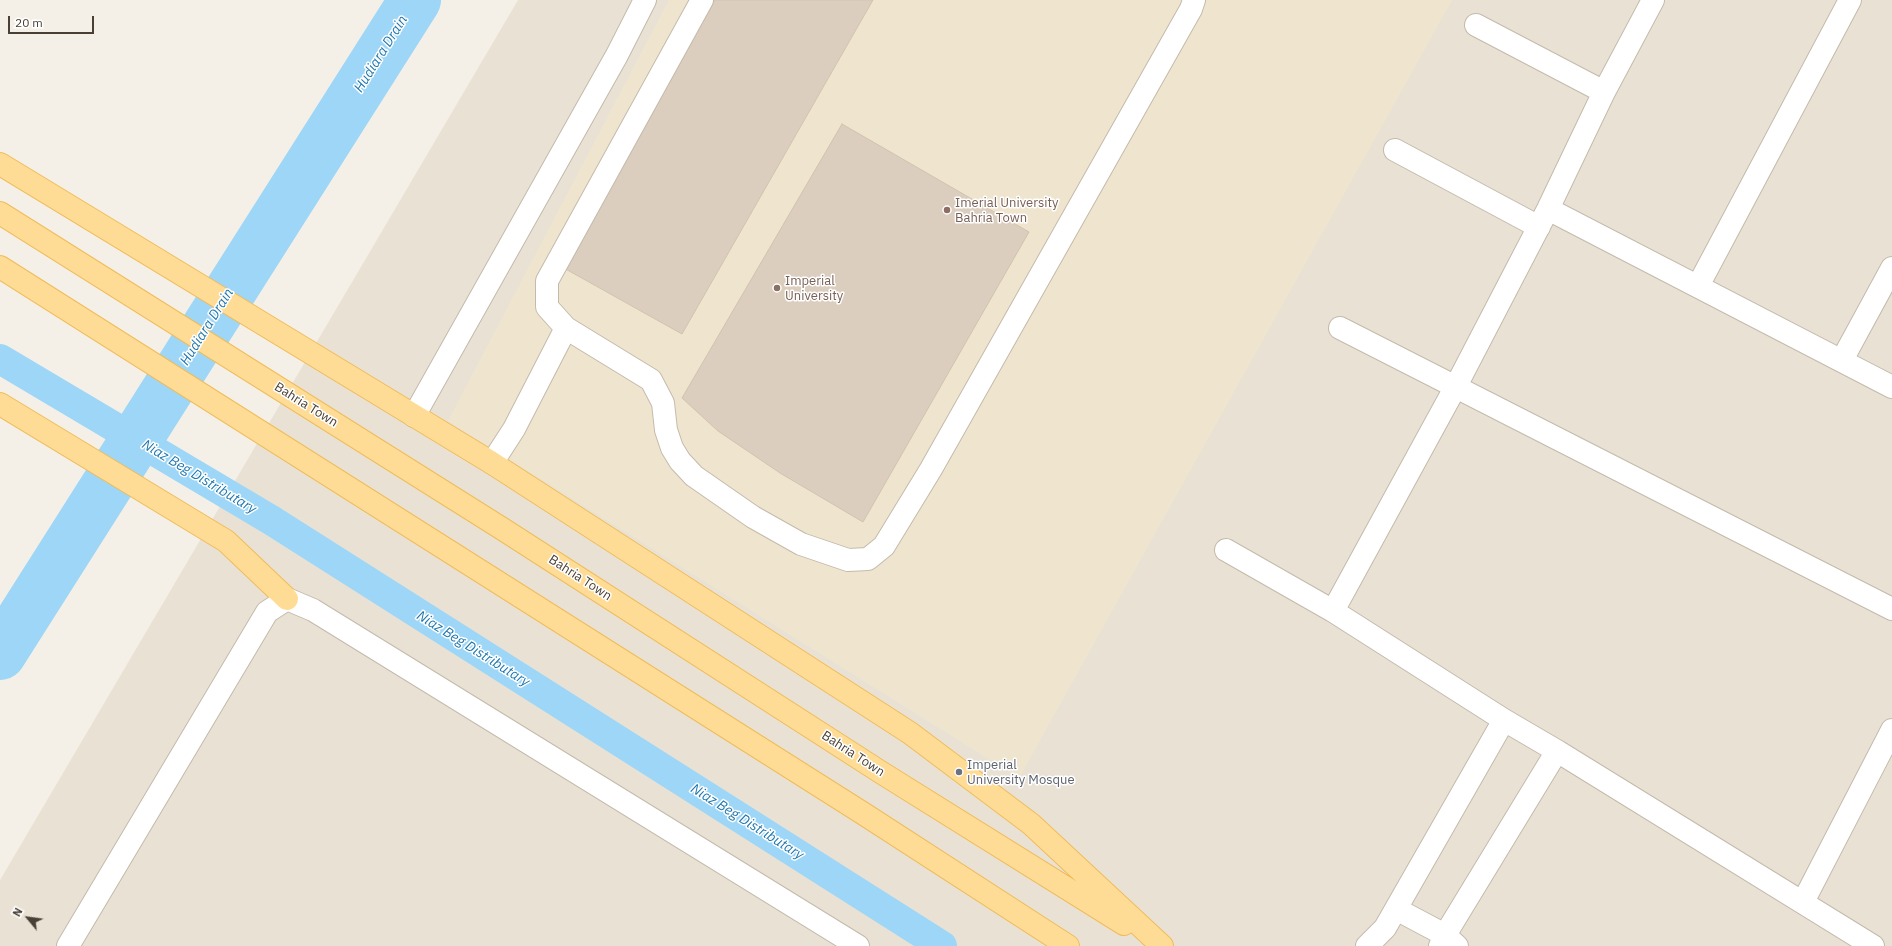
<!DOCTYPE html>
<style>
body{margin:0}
#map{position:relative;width:1892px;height:946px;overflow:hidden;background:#f5f0e7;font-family:"IBM Plex Sans",sans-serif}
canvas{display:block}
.north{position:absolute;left:8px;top:898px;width:40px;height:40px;-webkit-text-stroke:3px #fff;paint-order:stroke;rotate:299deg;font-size:11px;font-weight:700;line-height:16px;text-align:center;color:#494035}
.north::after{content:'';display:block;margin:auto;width:14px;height:18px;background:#494035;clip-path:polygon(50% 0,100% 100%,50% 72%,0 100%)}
.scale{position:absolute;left:8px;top:16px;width:86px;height:18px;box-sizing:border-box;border:2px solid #494035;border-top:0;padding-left:5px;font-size:12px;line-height:14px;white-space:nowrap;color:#494035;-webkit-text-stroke:3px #fff;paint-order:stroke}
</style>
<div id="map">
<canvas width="1892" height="946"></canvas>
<div class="north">N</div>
<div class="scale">20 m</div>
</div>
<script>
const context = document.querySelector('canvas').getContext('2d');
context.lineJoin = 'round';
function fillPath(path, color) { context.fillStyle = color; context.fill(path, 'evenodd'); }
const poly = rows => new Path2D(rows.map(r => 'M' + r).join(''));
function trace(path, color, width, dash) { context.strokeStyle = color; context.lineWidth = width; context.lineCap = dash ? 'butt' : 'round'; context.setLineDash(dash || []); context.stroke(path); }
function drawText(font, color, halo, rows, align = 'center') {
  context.font = font + ' "IBM Plex Sans",sans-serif'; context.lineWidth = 3; context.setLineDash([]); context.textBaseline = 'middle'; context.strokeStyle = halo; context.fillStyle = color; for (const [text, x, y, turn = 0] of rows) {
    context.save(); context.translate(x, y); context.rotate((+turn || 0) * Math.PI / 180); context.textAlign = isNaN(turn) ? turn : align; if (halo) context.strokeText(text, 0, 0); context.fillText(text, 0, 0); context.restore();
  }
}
const residential = poly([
 [518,0,1892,0,1892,946,0,946,0,880]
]);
const education = poly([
 [669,0,1452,0,1019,778,448,421]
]);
const canal = poly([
 [0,359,271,520,942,946]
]);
const river = poly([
 [0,654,415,0]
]);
const building = poly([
 [715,0,873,0,682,334,562,267,715,0],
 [842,124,1029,232,863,522,780,473,718,431,682,398,842,124]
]);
const minor = poly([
 [1476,25,1604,92],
 [1395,150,1539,227],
 [1548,209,1892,387],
 [1698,286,1850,0],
 [566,328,651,380,663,403,666,430,672,448,680,461,694,476,753,517,801,544,848,560,868,559,884,546,931,469,1191,9,1194,0],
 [1340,328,1892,609],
 [1842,360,1892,268],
 [414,416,617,55,645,0],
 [492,463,514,429,566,328,547,307,547,281,702,0],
 [1226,550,1333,611,1504,720,1557,751,1873,946],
 [1333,611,1456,386,1548,209,1604,92,1653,0],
 [1803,902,1892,730],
 [1396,909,1445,935,1457,946],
 [68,946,267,612,287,599,313,610,858,946],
 [1367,946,1385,928,1504,720],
 [1440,946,1445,935,1557,751]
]);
const major = poly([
 [0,164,492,463,910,733,1031,824,1162,946],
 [0,213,501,528,882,773,1124,924],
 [0,267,864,814,1068,946],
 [0,404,226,541,287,599]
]);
const markers = [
 [947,210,4,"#8d6e63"],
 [777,288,4,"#8d6e63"],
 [959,772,4,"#6b7280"]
];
const educationNames = [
 ["Imerial University",955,203],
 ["Bahria Town",955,218],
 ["Imperial",785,281],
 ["University",785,296]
];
const streetNames = [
 ["Bahria Town",306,405,32],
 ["Bahria Town",580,578,33],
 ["Bahria Town",853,754,33]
];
const worshipNames = [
 ["Imperial",967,765],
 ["University Mosque",967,780]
];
const waterNames = [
 ["Hudiara Drain",381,54,-58],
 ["Hudiara Drain",207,327,-58],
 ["Niaz Beg Distributary",199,477,31],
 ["Niaz Beg Distributary",473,649,32],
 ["Niaz Beg Distributary",747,822,32]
];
fillPath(residential, '#e9e2d4');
fillPath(education, '#efe5cf');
trace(canal, '#9dd6f7', 30);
trace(river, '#9dd6f7', 52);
fillPath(building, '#dbcebe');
trace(building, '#d3c3ad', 1);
trace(minor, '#c4baab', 24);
trace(major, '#efbc5a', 24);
trace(minor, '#fff', 22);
trace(major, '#ffdc95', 22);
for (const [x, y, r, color] of markers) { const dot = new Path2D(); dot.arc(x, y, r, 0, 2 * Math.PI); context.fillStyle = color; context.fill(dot); trace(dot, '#fff', 1.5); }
drawText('13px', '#785e54', '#fff', educationNames, 'left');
drawText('13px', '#494035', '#fff', streetNames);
drawText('13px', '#5b616d', '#fff', worshipNames, 'left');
drawText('italic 14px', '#2178ae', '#fff', waterNames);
</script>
